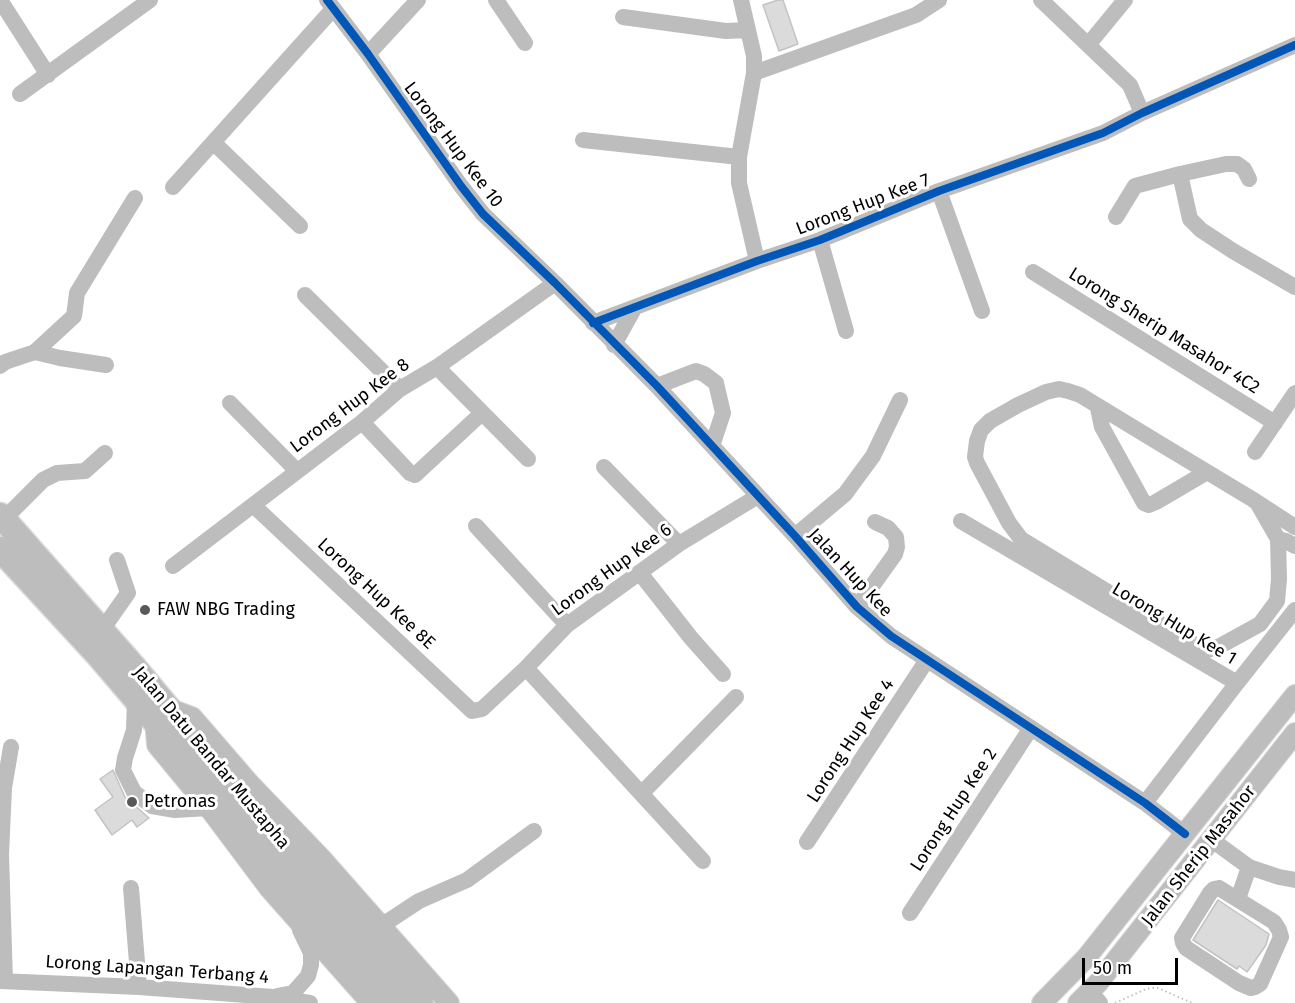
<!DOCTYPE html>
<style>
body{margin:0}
#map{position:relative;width:1295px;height:1003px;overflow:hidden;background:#fff;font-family:"Fira Sans",sans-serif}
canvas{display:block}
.scale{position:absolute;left:1082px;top:958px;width:96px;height:27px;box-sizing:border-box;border:3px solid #000;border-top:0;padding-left:8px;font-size:18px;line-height:21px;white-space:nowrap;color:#000;-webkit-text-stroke:4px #fff;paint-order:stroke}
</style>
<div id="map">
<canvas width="1295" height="1003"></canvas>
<div class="scale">50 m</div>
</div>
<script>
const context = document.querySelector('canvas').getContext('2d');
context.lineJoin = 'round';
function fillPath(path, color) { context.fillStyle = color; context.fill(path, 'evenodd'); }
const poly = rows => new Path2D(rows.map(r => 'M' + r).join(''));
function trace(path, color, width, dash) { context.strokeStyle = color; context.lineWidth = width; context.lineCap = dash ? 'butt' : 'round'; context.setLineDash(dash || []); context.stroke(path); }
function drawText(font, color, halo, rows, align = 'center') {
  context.font = font + ' "Fira Sans",sans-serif'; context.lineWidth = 6; context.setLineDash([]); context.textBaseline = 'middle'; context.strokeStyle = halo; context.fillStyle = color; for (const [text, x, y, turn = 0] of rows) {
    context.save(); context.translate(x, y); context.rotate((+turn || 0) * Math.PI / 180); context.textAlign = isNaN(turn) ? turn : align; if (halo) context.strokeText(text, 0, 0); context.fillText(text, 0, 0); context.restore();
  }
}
const building = poly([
 [778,0,783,0,798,44,779,51,763,5,778,0],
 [113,770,125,797,149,818,137,827,132,820,112,835,95,810,113,797,100,779,113,770],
 [1218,900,1269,934,1266,945,1247,972,1239,966,1237,969,1193,940,1218,900]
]);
const path = poly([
 [1115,1003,1146,989,1152,988,1158,988,1192,1003]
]);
const minor = poly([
 [0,0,48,75],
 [327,0,368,54,461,186,483,214,555,283,657,386,795,536,857,607,891,636,1145,803,1185,834],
 [496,0,525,43],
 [741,0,754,56,754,73,739,157,739,183,757,261],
 [1041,0,1130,85,1142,113],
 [623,17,726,31,747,30],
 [1088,45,1125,0],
 [368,54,418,0],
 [754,73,916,15,939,0],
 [20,94,150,0],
 [583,140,739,157],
 [214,143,300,226],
 [1249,179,1244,169,1237,164,1226,164,1180,174,1190,219,1201,230,1233,251,1295,287],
 [173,187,333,9],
 [939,191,982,311],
 [1116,217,1135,186,1180,174],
 [820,240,846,331],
 [1033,272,1275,423],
 [305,295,400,389],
 [593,323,757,261,820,240,939,191,1103,133,1142,113,1295,45],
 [614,345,635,307],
 [35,352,60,358,106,365],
 [0,366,5,362,35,352,74,316,77,293,135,198],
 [437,367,528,459],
 [657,386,696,371,704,374,716,383,723,413,712,446],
 [230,403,297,471],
 [1098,408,1102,427,1144,503,1149,505,1156,502,1207,472],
 [362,422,410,473,415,475,482,413],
 [1255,452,1295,393],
 [604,467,679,544],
 [1258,504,1278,539,1279,579,1277,601,1260,624,1220,646,1208,650,1195,645,1021,539,1009,523,977,463,975,457,977,441,981,430,990,421,1018,405,1046,392,1059,389,1068,391,1080,395,1159,443,1252,499,1295,527],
 [253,505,472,711,482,709,526,668,567,625,679,544,758,496],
 [4,519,43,480,57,473,85,471,105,453],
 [961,521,1237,683,1145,803],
 [476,526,567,625],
 [795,536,845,494,873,456,900,400],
 [1278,539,1286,541,1295,546],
 [173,566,362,422,400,389,437,367,555,283],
 [640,573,691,638,723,674],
 [857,607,895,554,897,547,896,537,888,528,875,522],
 [102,630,128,593,117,560],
 [526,668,703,861],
 [1237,683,1295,610],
 [135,699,134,730,125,758,123,770,134,792,152,806,175,810,209,808],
 [642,793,736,697],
 [1212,840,1249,867,1279,877,1295,880],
 [807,842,927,660],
 [131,888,139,987],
 [1219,888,1274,922,1279,930,1281,937,1260,984,1255,987,1251,988,1239,983,1186,948,1183,943,1182,938,1210,893,1214,889,1219,888],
 [1238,899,1249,867],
 [910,913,1031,728],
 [381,926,419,901,467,880,534,831],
 [0,981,139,987,273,997,310,1003],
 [5,981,1,855,4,788,11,747],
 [1090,992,1100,1003],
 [277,996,293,993,308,976,311,965,311,953,300,930]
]);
const major = poly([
 [168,708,192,717,249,783,322,859,449,1003],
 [155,721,157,745,209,808,269,888,371,1003],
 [1042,1003,1086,958,1295,695],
 [1078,1003,1098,983,1295,733]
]);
const highway = poly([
 [0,515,134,667,272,832,421,1003],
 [0,549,97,654,395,1003]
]);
const cycleway = poly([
 [327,0,368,54,461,186,483,214,555,283,657,386,795,536,857,607,891,636,1145,803,1185,834],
 [593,323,757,261,820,240,939,191,1103,133,1142,113,1295,45]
]);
const markers = [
 [145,610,6,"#595959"],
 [132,802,6,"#595959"]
];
const streetNames = [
 ["Lorong Hup Kee 10",453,145,53],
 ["Lorong Hup Kee 7",863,205,-21],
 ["Lorong Sherip Masahor 4C2",1164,331,32],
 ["Lorong Hup Kee 8",350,406,-37],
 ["Lorong Hup Kee 6",612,570,-36],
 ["Jalan Hup Kee",850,573,47],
 ["Lorong Hup Kee 8E",376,594,43],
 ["Lorong Hup Kee 1",1174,624,31],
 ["Lorong Hup Kee 4",851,741,-57],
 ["Jalan Datu Bandar Mustapha",211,758,50],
 ["Lorong Hup Kee 2",954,810,-57],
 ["Jalan Sherip Masahor",1199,856,-52],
 ["Lorong Lapangan Terbang 4",157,970,4]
];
const poiNames = [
 ["FAW NBG Trading",157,610],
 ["Petronas",144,802]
];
fillPath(building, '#dbdbdb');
trace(building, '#c3c3c3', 1.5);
trace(major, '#dbdbdb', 22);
trace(highway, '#dbdbdb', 27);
trace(path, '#c2c2c2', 2, [1.5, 3]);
trace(minor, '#bdbdbd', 16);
trace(major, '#bdbdbd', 20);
trace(highway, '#bdbdbd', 24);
trace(cycleway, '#0057b8', 8);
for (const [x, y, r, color] of markers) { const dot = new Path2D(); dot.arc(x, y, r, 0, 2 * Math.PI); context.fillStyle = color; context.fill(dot); trace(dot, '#fff', 2); }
drawText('18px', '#000', '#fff', streetNames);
drawText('18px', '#000', '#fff', poiNames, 'left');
</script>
